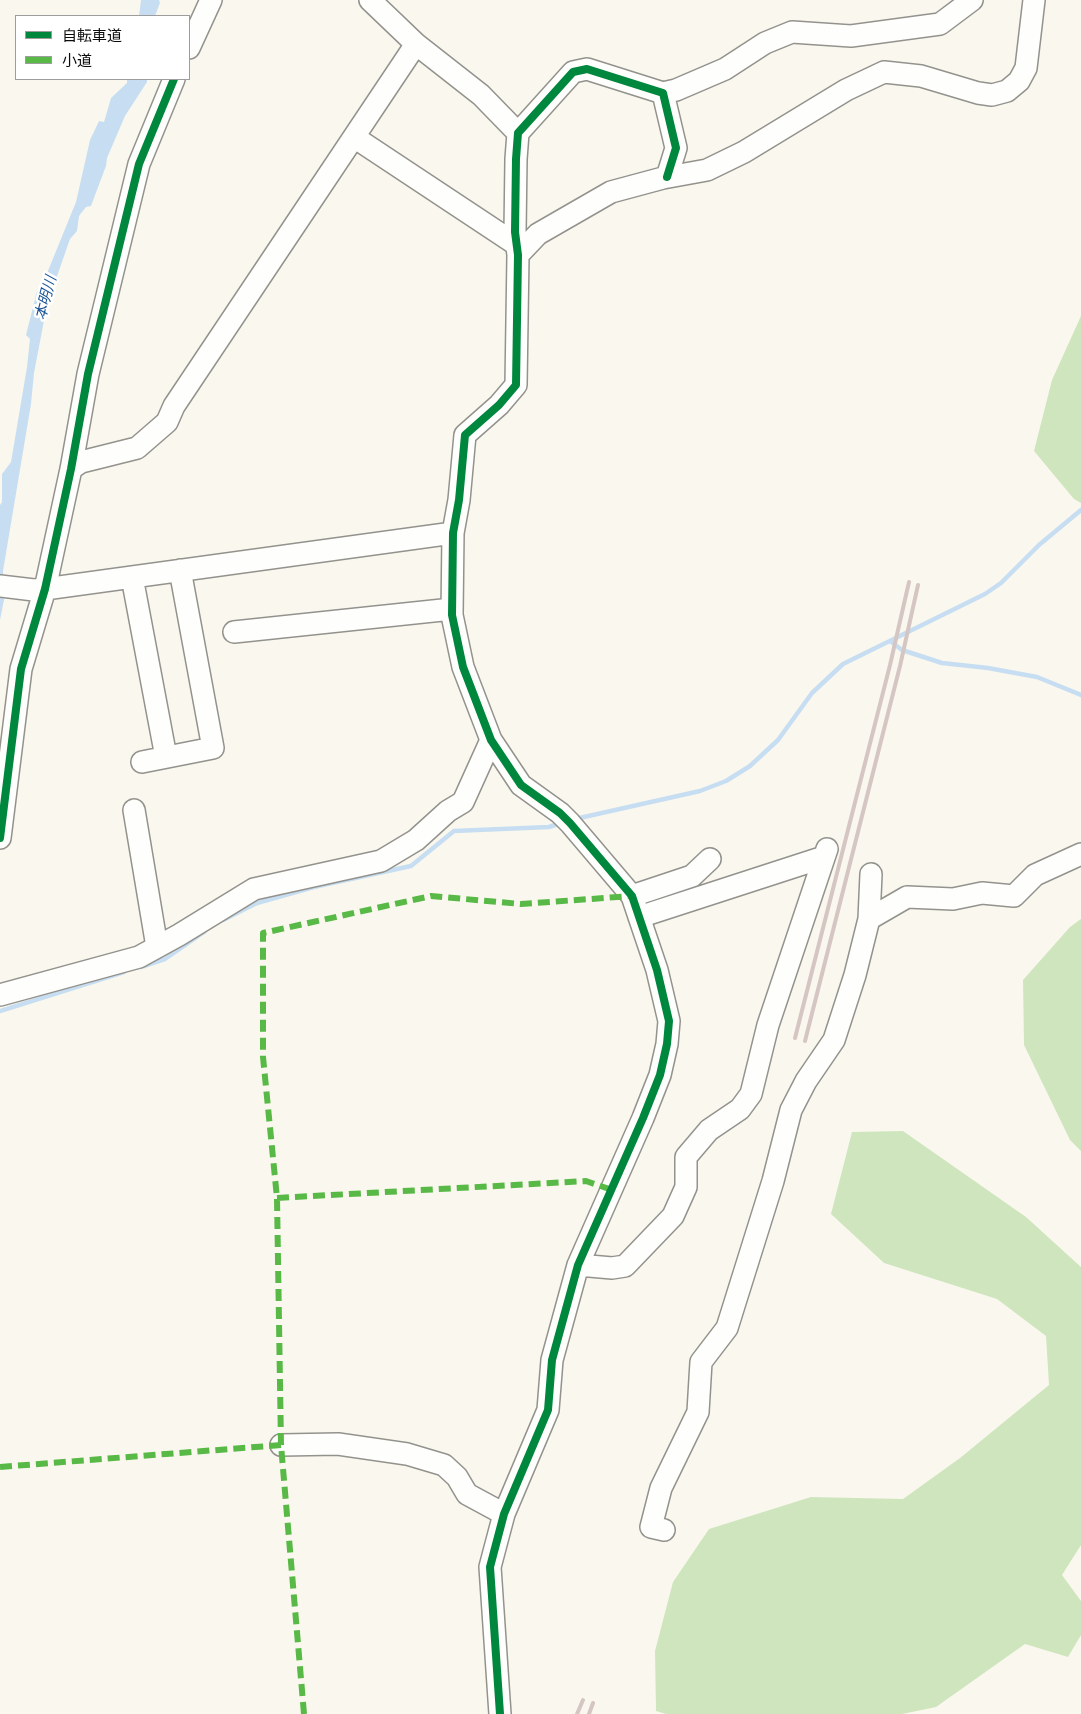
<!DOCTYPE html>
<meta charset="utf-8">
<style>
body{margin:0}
#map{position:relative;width:1081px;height:1714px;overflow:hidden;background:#faf8ee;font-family:Literata,"Noto Sans JP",serif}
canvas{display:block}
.legend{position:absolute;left:15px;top:15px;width:175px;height:65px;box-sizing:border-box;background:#fff;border:1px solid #9d9d9d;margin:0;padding:6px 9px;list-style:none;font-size:15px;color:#0b0b0b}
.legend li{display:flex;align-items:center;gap:10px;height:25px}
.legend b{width:25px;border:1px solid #9d9d9d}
</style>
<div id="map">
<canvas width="1081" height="1714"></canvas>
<ul class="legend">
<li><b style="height:6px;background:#00873e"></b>自転車道</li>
<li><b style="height:6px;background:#58b947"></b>小道</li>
</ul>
</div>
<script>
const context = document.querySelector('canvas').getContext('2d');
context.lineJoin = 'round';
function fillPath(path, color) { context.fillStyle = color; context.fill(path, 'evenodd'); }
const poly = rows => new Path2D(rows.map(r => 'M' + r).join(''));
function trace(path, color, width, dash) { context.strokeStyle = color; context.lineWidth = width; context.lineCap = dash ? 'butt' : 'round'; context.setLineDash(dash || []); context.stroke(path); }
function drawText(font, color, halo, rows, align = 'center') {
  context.font = font + ' Literata,"Noto Sans JP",serif'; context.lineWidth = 5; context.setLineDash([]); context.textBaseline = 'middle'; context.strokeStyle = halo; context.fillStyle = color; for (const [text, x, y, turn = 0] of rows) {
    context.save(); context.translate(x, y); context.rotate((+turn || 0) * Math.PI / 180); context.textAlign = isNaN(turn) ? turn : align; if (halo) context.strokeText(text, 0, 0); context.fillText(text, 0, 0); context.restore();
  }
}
const forest = poly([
 [1081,316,1081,503,1074,499,1034,451,1052,380],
 [1081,919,1081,1151,1070,1140,1024,1045,1023,980,1070,927],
 [903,1131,1026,1217,1081,1267,1081,1545,1062,1575,1081,1601,1081,1635,1068,1657,1025,1644,936,1707,902,1714,666,1714,656,1711,655,1651,673,1582,709,1529,811,1497,903,1499,960,1458,1049,1385,1046,1336,997,1299,884,1263,831,1214,852,1132]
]);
const water = poly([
 [141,0,159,0,160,3,155,16,139,16],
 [127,79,147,79,147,82,125,116,107,158,106,166,91,206,86,207,79,216,77,231,70,239,47,305,34,373,31,404,3,571,4,600,0,620,0,505,2,502,2,474,11,462,27,367,30,339,26,335,37,291,41,288,76,202,90,140,99,121,104,122,111,98,127,83]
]);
const stream = poly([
 [890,641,902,650,942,663,988,668,1037,677,1081,695],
 [575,819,700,791,726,781,750,766,778,740,812,693,843,664,985,594,1001,583,1039,545,1081,510],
 [223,920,257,903,314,887,411,866,454,831,549,827,561,823],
 [141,967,165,959,204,932],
 [0,1011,124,972]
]);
const minor = poly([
 [370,0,416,44,481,95,518,133],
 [189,48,211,0],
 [663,93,676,90,725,69,765,43,792,32,851,36,940,24,972,0],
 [354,137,517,245],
 [518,255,538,234,611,192,663,178,707,170,744,152,846,90,884,72,921,76,978,93,992,95,1007,91,1019,81,1026,68,1034,0],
 [71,469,81,462,137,448,167,422,174,406,416,44],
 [132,577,166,757],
 [0,586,34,590,45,589,453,533],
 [234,632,452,609],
 [142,762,213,748,180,570],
 [134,810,157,947],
 [0,838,21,669,45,589,71,469,88,374,139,164,174,79],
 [632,896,692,876,710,859],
 [639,917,824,857],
 [869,919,871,874],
 [0,995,139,957,179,935,254,889,381,861,416,840,448,811,463,802,491,740],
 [578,1265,612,1268,625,1266,673,1216,686,1187,686,1157,709,1130,740,1109,751,1094,768,1025,827,849],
 [281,1445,338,1444,407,1454,444,1465,457,1477,467,1494,504,1514],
 [664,1530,651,1527,661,1488,698,1412,701,1362,727,1328,773,1181,791,1110,806,1081,834,1040,855,975,869,919,907,897,953,899,982,893,1014,896,1035,875,1081,854],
 [500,1714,490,1567,504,1514,548,1410,552,1360,578,1265,643,1118,660,1075,667,1044,669,1021,657,970,632,896,570,823,560,813,521,785,491,740,463,667,452,615,453,533,459,500,465,435,499,405,516,385,518,255,515,232,516,159,518,133,573,72,587,69,663,93,676,148,667,177]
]);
const rail = poly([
 [795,1038,890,665,909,582],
 [805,1041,900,666,918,585],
 [577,1714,583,1700],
 [589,1714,593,1703]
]);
const quiet = poly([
 [277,1198,586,1181,612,1190],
 [0,1467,281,1445],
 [304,1714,281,1445,277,1198,263,1057,263,933,431,896,521,904,632,896]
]);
const cycleway = poly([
 [0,838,21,669,45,589,71,469,88,374,139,164,174,79],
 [500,1714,490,1567,504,1514,548,1410,552,1360,578,1265,643,1118,660,1075,667,1044,669,1021,657,970,632,896,570,823,560,813,521,785,491,740,463,667,452,615,453,533,459,500,465,435,499,405,516,385,518,255,515,232,516,159,518,133,573,72,587,69,663,93,676,148,667,177]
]);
const waterNames = [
 ["本明川",46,298,-75]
];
fillPath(forest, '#cfe5be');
fillPath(water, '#c7def2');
trace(stream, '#c7def2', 4.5);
trace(minor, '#93928d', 24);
trace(minor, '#fefefc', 21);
trace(rail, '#d5c6c4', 4);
trace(quiet, '#58b947', 6, [12, 6]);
trace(cycleway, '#00873e', 8);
drawText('italic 15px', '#1a5396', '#fff', waterNames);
</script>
